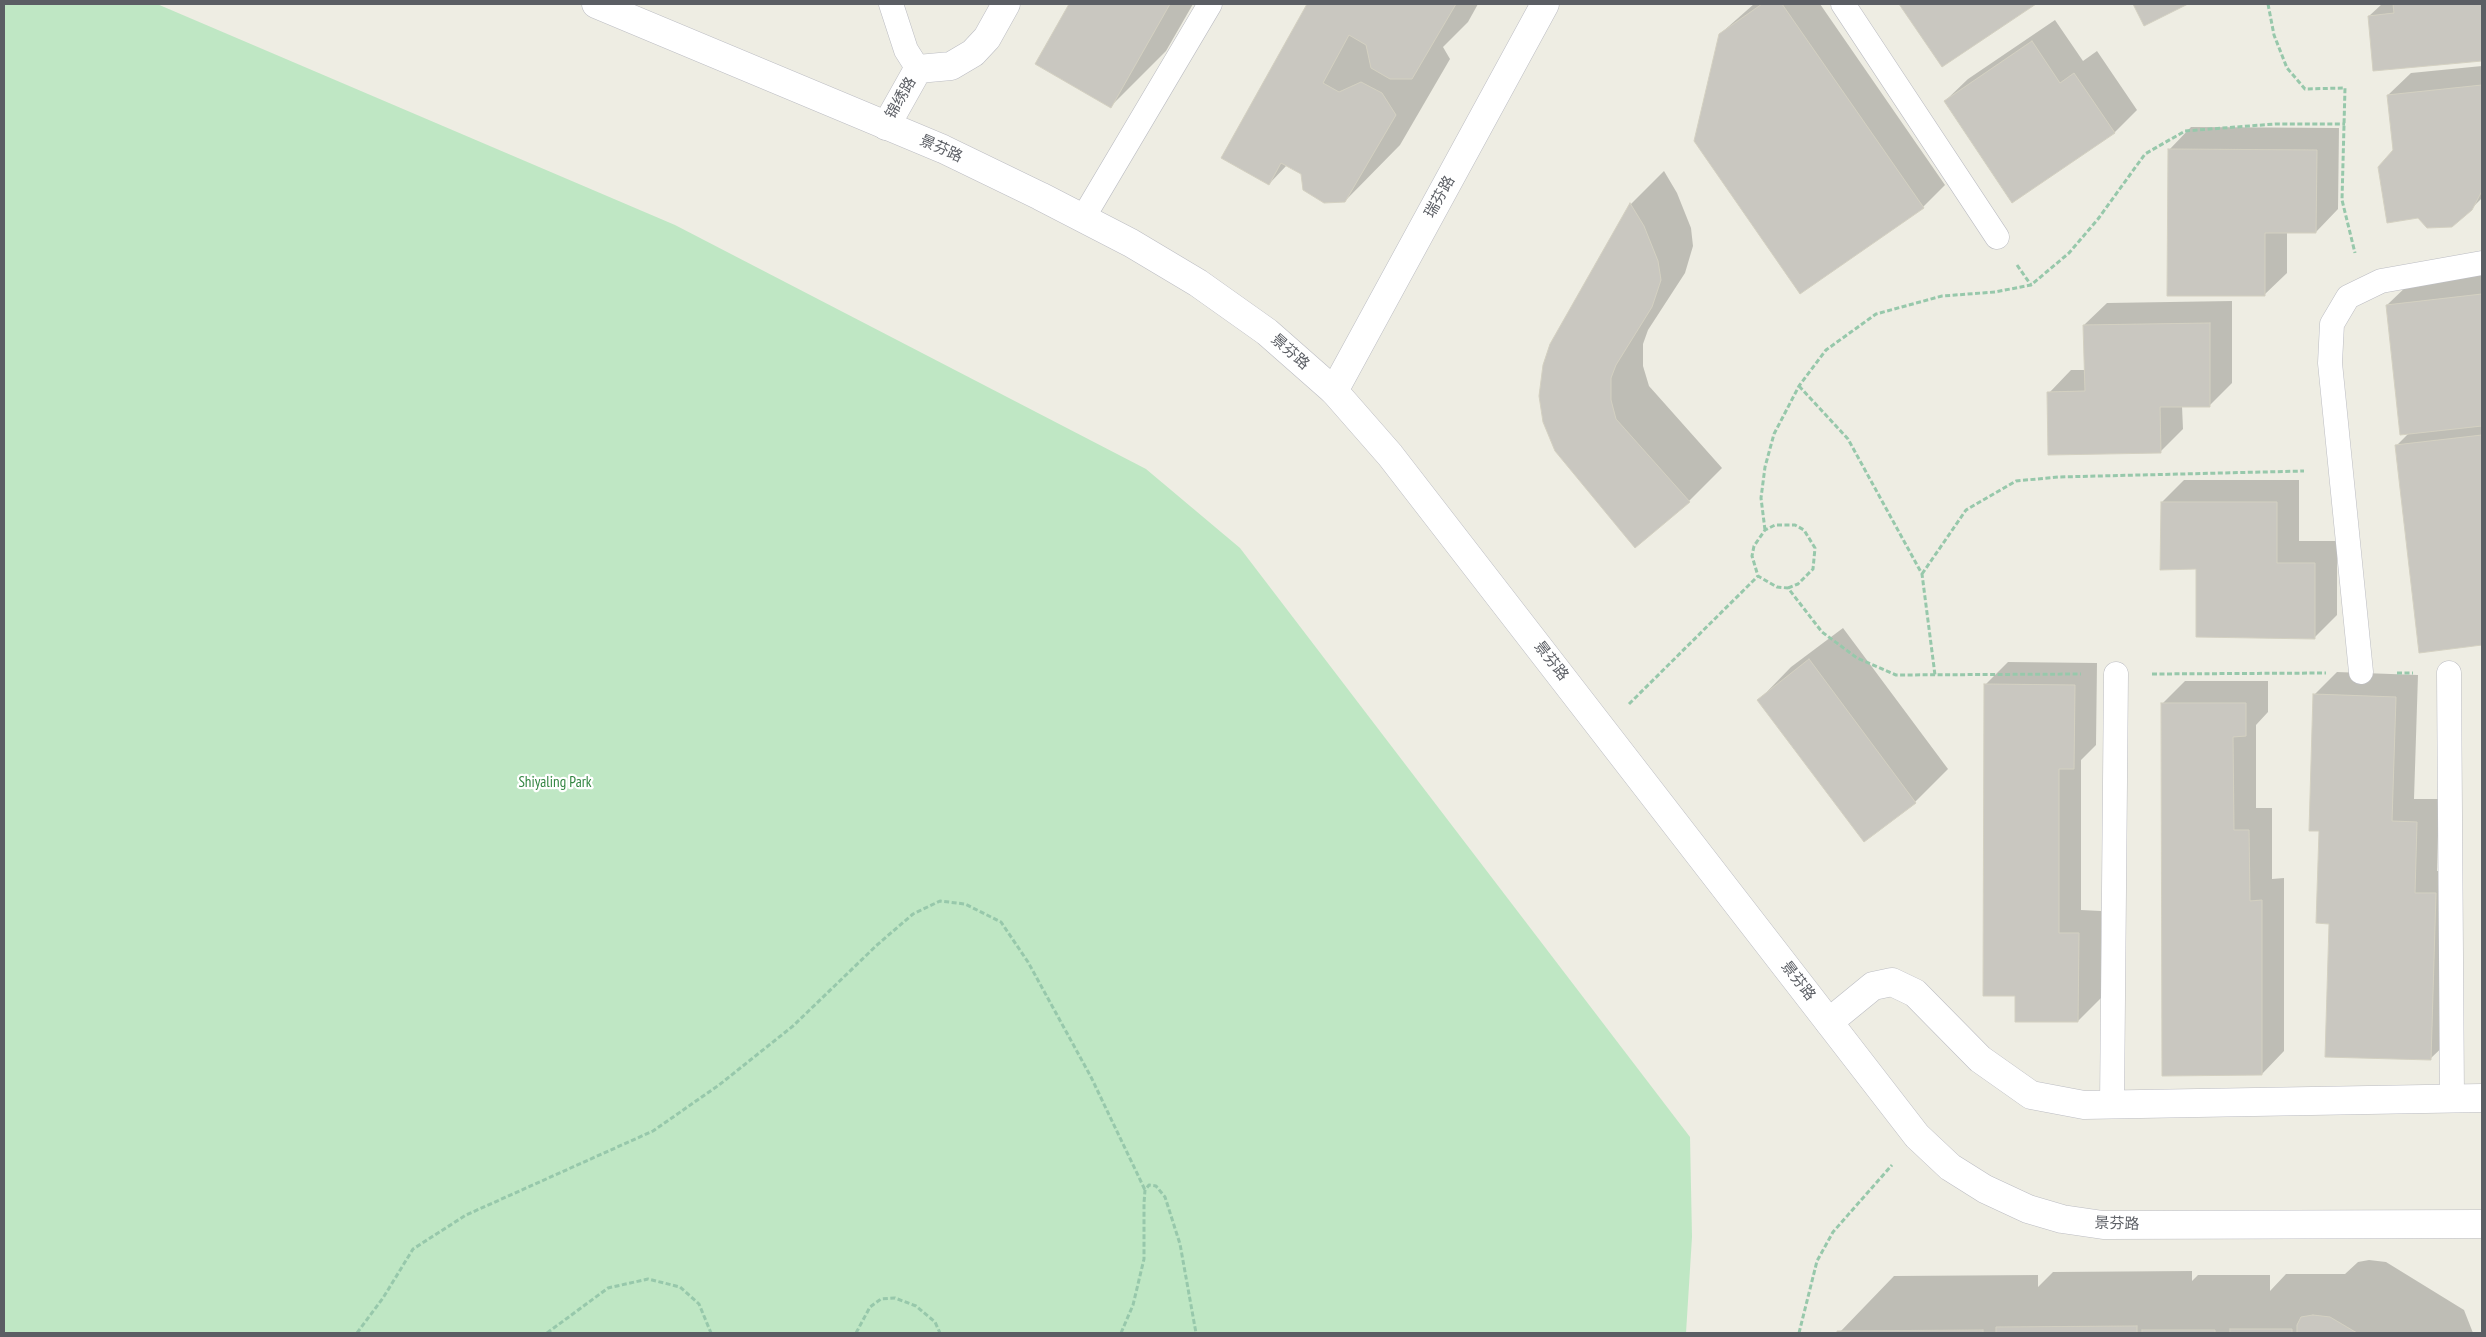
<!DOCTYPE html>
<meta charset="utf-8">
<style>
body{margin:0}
#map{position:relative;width:2486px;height:1337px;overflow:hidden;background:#eeede3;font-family:"PT Sans Narrow",sans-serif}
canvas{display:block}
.frame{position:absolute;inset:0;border:5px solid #5b5e64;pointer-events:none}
</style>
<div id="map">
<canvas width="2486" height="1337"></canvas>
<div class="frame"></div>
</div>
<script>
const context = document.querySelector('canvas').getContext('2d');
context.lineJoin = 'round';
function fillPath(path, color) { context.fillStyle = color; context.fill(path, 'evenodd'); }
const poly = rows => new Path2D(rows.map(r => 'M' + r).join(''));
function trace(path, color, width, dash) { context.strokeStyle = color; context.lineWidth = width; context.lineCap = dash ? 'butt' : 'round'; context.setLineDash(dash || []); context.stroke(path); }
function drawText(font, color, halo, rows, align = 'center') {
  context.font = font + ' "PT Sans Narrow","Noto Sans SC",sans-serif'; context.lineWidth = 4.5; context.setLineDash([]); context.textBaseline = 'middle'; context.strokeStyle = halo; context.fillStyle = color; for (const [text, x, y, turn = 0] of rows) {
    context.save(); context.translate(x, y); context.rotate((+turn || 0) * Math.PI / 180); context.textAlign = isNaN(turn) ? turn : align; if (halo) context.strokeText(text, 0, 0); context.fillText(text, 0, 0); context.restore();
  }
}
const green = poly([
 [4,4,157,4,675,225,1146,469,1240,548,1690,1137,1692,1237,1686,1333,4,1333]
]);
const shadow = poly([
 [1071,4,1193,4,1166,51,1111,106,1037,64],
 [1309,4,1478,4,1468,22,1443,47,1450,59,1400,145,1345,201,1287,165,1269,184,1222,157],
 [1754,4,1820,4,1945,185,1923,207,1720,34],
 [1901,4,2034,4,1943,66],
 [2134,4,2185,4,2144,25],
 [2382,4,2482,4,2482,60,2374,70,2369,16],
 [2055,20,2083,61,2097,51,2137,110,2115,132,2013,201,1945,101,1968,79],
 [2482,66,2482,198,2471,209,2394,150,2388,95,2411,73],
 [2191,127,2339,128,2338,209,2316,232,2287,232,2287,273,2264,295,2169,150],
 [1664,171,1677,193,1691,228,1693,246,1685,273,1648,330,1643,344,1643,366,1649,386,1722,468,1689,501,1636,546,1551,345,1631,204],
 [2482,274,2482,644,2421,652,2396,446,2410,432,2387,305,2410,283],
 [2232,301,2232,383,2210,405,2182,406,2183,429,2160,452,2049,393,2071,370,2086,370,2084,325,2107,303],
 [2184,480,2299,480,2299,541,2337,541,2337,615,2314,638,2198,568,2162,502],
 [1843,628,1948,769,1915,802,1864,840,1759,700,1791,667],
 [2008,662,2097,663,2096,745,2081,760,2081,910,2101,911,2101,998,2078,1021,2016,994,1985,685],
 [2337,672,2418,675,2414,799,2439,799,2437,871,2458,871,2453,1037,2430,1059,2330,923,2320,830,2314,695],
 [2185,681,2268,681,2268,712,2256,725,2256,808,2272,808,2272,879,2284,878,2284,1051,2262,1074,2162,704],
 [2369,1260,2386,1262,2464,1310,2473,1333,1839,1333,1894,1276,2038,1275,2038,1287,2053,1272,2192,1271,2192,1281,2198,1275,2270,1275,2270,1291,2286,1274,2345,1274,2358,1262]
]);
const building = poly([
 [1069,4,1170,4,1111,108,1035,64,1069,4],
 [1307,4,1456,4,1412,79,1390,79,1371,68,1366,45,1349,35,1323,83,1339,92,1361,82,1382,93,1396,115,1345,202,1324,203,1303,190,1301,174,1281,163,1269,185,1221,158,1307,4],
 [1762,4,1782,4,1924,208,1800,294,1694,141,1719,34,1762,4],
 [1899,4,2036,4,1942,67,1899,4],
 [2133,4,2188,4,2144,26,2133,4],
 [2393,4,2482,4,2482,61,2373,71,2368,16,2394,13,2393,4],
 [2032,41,2060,83,2074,73,2115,133,2012,203,1944,101,2032,41],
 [2482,85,2482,191,2472,210,2452,227,2427,228,2418,218,2387,223,2378,167,2393,150,2387,95,2482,85],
 [2168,149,2317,150,2316,233,2265,233,2265,296,2167,296,2168,149],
 [1630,203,1644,226,1658,261,1661,280,1652,307,1616,365,1611,378,1611,400,1616,419,1690,502,1635,548,1555,451,1543,422,1539,396,1543,365,1550,344,1630,203],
 [2482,294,2482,426,2400,435,2386,305,2482,294],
 [2210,323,2210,407,2160,407,2161,453,2048,455,2047,392,2085,391,2083,325,2210,323],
 [2482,435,2482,645,2419,653,2395,445,2482,435],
 [2161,502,2277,502,2277,563,2315,563,2315,639,2196,637,2196,569,2160,570,2161,502],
 [1809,659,1916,803,1864,842,1757,700,1809,659],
 [1984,684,2075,685,2074,769,2059,769,2059,933,2079,933,2078,1022,2015,1022,2015,996,1983,996,1984,684],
 [2313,694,2396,697,2392,821,2417,822,2415,893,2436,893,2431,1060,2325,1057,2329,924,2316,923,2319,831,2309,831,2313,694],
 [2161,703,2246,703,2246,736,2233,737,2234,830,2249,830,2250,901,2262,900,2262,1075,2162,1076,2161,703],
 [2313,1315,2330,1317,2357,1333,2297,1333,2297,1325,2301,1317,2313,1315],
 [2137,1326,2137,1333,1996,1333,1996,1327,2137,1326],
 [2230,1329,2292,1329,2292,1333,2230,1333,2230,1329],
 [1983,1330,1983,1333,1837,1333,1837,1331,1983,1330],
 [2142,1330,2215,1330,2215,1333,2142,1333,2142,1330]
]);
const path = poly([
 [2268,4,2274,35,2287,68,2305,89,2345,88,2342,200,2355,253],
 [2017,265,2031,285],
 [1799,386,1848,439,1922,574,1935,675],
 [1765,530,1761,498,1765,467,1774,434,1799,386,1826,350,1876,314,1942,296,1995,292,2031,285,2069,253,2098,219,2145,154,2185,131,2275,124,2345,124],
 [1922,574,1966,510,2016,481,2058,477,2304,471],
 [1788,588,1798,584,1813,569,1815,548,1804,530,1795,525,1775,525,1765,530,1754,546,1752,556,1758,576,1777,587,1788,588,1822,632,1857,658,1896,675,2081,674],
 [2397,673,2413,673],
 [2152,674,2326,673],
 [1629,704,1758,576],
 [357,1333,383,1298,413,1249,466,1215,653,1131,719,1085,793,1026,877,945,913,914,940,901,965,904,1001,922,1028,962,1091,1077,1145,1190],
 [547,1333,608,1288,648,1279,680,1287,699,1304,711,1333],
 [856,1333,870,1307,881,1299,895,1298,916,1306,935,1322,940,1333],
 [1121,1333,1133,1305,1144,1259,1144,1203,1145,1190,1149,1185,1156,1186,1165,1197,1180,1244,1196,1333],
 [1799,1333,1817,1261,1833,1232,1892,1165]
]);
const service = poly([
 [891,4,906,50,918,69],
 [1843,4,1997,237],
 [1083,218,1210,4],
 [2361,672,2330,363,2332,324,2348,297,2381,281,2482,263],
 [2449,673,2452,1098],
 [2112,1105,2116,674]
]);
const minor = poly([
 [886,126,918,69,951,66,973,53,987,38,1006,4],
 [1334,391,1545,4],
 [1829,1022,1873,986,1892,982,1915,993,1980,1059,2031,1095,2084,1105,2482,1098]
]);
const tertiary = poly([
 [596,4,943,149,1040,196,1131,243,1198,283,1267,332,1334,391,1390,455,1917,1136,1950,1167,1985,1189,2028,1209,2062,1219,2103,1225,2482,1224]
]);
const streetNames = [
 ["锦绣路",901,98,-60],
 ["景芬路",941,149,24],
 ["瑞芬路",1440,197,-61],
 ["景芬路",1290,352,41],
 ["景芬路",1551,661,52],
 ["景芬路",1798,981,52],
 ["景芬路",2117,1224,2]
];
const parkNames = [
 ["Shiyaling Park",555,783]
];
fillPath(green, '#bfe7c4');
fillPath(shadow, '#0003');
fillPath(building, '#c9c7c0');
trace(building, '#d3d0c1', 1);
trace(service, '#bbbcc2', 25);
trace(minor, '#bbbcc2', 29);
trace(tertiary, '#bbbcc2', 29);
trace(path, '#97c8ab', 3, [5, 2.5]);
trace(service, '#fff', 24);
trace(minor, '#fff', 28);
trace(tertiary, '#fff', 28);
drawText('15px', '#5b5e64', '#fff', streetNames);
drawText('15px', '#328541', '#fff', parkNames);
</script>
